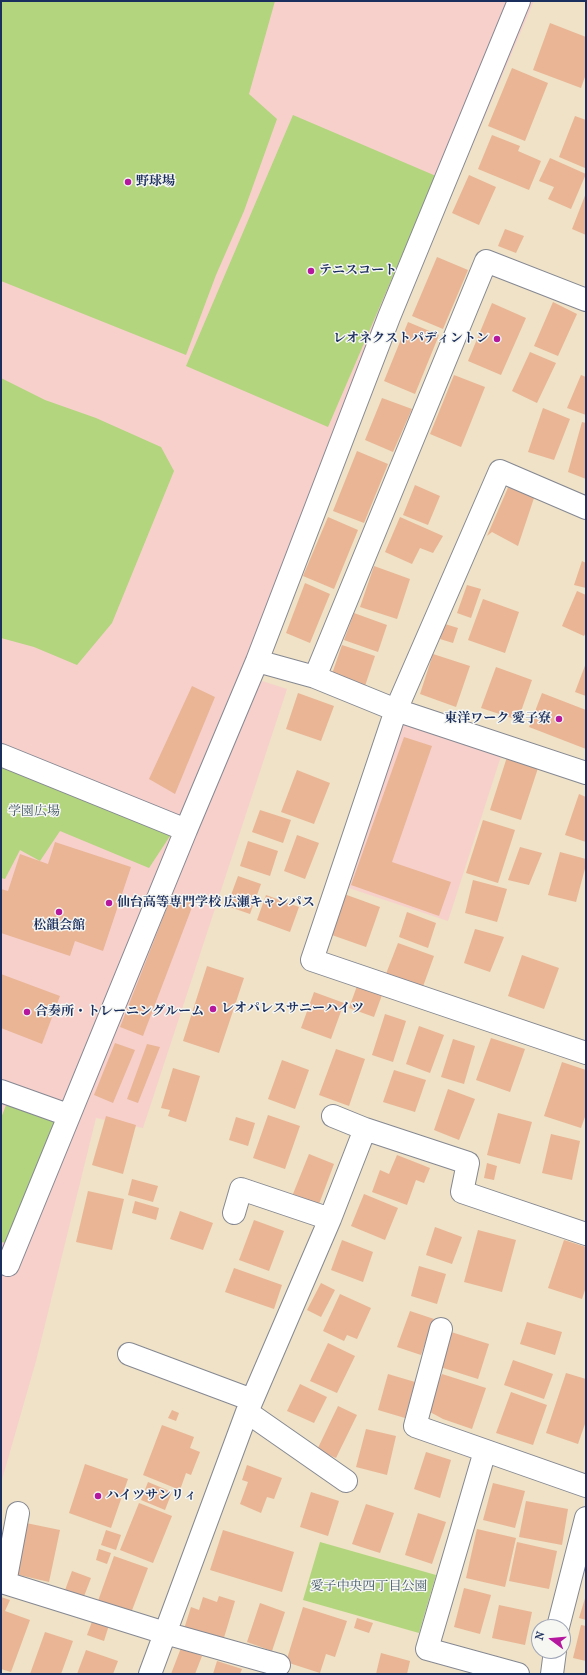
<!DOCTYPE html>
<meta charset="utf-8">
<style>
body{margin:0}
#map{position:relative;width:587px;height:1675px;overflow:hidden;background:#efe2c6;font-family:"IM FELL French Canon",serif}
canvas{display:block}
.frame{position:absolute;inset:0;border:2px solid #1b2f5e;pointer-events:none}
.north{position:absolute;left:531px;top:1619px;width:40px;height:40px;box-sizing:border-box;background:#f6f6f2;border:1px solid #9ea6b7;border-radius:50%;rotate:286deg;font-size:11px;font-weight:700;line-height:16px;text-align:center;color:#1b2f5e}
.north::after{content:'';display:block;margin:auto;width:14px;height:18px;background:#b5179e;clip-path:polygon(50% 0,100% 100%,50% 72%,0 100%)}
</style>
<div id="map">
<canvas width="587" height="1675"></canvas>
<div class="frame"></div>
<div class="north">N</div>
</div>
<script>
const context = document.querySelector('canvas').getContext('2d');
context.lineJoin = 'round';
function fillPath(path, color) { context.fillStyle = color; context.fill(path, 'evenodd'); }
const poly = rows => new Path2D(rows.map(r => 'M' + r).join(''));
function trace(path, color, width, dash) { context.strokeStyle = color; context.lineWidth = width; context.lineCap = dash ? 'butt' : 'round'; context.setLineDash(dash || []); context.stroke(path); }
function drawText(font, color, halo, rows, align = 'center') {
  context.font = font + ' "IM FELL French Canon","Noto Serif JP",serif'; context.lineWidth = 3; context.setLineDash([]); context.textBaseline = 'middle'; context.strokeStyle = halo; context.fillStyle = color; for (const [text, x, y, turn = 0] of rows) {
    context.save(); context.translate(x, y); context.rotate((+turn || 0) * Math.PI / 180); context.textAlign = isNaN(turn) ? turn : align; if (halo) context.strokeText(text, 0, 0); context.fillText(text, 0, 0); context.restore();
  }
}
const built = poly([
 [1,1,534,1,402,311,259,680,287,689,143,1128,96,1118,36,1361,1,1483],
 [404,721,502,753,448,921,349,888]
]);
const green = poly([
 [1,1,275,1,249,94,277,119,244,211,216,275,186,355,1,281],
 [293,115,436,176,328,427,186,366],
 [1,378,45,400,96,418,161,447,174,471,112,623,77,665,34,647,1,638],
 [1,763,172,833,149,868,60,831,40,861,20,850,5,879,1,878],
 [8,1100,59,1122,6,1243,1,1242,1,1118],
 [320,1542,436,1575,419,1633,303,1600]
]);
const building = poly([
 [550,23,586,37,586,74,581,88,533,70],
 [512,68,548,83,525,141,488,126],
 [575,116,586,120,585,168,559,157],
 [492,135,520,146,518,151,541,161,529,190,478,169],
 [550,158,586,174,571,209,548,199,554,187,539,181],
 [469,175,496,187,479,225,452,213],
 [586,193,586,235,572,229],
 [505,229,524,236,516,253,498,246],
 [437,257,468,270,443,329,412,316],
 [553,302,577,314,558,356,534,346],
 [492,303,526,318,501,375,468,361],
 [408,322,439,335,415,394,384,381],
 [530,352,556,363,537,403,512,391],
 [454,375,485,387,461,447,430,434],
 [581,375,586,377,586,415,567,408],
 [382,398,412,409,393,452,365,440],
 [543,408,570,419,554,460,528,452],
 [582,422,586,423,586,479,568,472],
 [357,451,388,464,364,523,333,511],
 [510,483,536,492,518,546,492,532,487,536],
 [415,485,440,496,428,525,403,515],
 [328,517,358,530,334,589,303,576],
 [400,517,443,536,433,553,420,548,412,564,385,552],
 [582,561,586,563,586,588,574,585],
 [374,566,410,579,397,619,360,607],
 [305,583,330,594,310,643,286,633],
 [467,585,481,589,471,618,457,613],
 [577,591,586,595,586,632,584,636,562,626],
 [483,599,519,612,505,653,468,640],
 [354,613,387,625,378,652,344,640],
 [445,624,458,628,453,643,440,639],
 [342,645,375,656,365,686,332,674],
 [433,654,470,666,456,707,420,694],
 [586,663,586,696,575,692],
 [496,667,532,680,518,720,481,708],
 [192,686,215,697,175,794,149,779],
 [298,693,334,706,321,741,286,729],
 [542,693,586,710,586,749,529,727],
 [404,737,432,746,392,862,451,882,439,916,351,885],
 [507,757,538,768,521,820,490,810],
 [297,770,330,783,314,824,281,812],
 [579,794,586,797,586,842,565,835],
 [260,810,291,820,283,843,252,832],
 [483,820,515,830,498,883,466,873],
 [297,835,319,843,305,879,284,871],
 [248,841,278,851,270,876,240,866],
 [55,842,131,867,103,951,75,941,70,956,1,933,1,889,8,891,20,854,48,864],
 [520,847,542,853,529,885,508,880],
 [560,852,586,859,586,865,576,902,548,895],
 [238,876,261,884,250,914,227,906],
 [473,880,507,889,497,922,465,913],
 [344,894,380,907,366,947,329,934],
 [172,895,194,902,143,1036,120,1027],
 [266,895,299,907,290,932,257,920],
 [407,912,436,923,428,948,399,937],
 [475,929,504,937,490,972,464,963],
 [398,943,434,956,421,992,384,979],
 [522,955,559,968,544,1009,508,996],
 [207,966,244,978,219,1053,183,1041],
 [1,974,60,996,42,1044,1,1028],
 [357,986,382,995,374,1017,349,1008],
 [314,992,344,1003,331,1039,301,1028],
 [385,1014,406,1021,393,1062,372,1055],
 [419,1026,444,1035,430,1073,406,1064],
 [491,1038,525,1049,510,1092,476,1080],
 [453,1039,475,1046,464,1084,441,1077],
 [115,1043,135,1050,113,1103,94,1095],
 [147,1044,160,1047,138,1103,127,1099],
 [336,1049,365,1059,349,1106,319,1095],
 [282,1060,309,1070,295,1109,268,1099],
 [562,1062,586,1070,586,1114,581,1128,544,1116],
 [173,1068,200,1076,186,1122,168,1116,170,1110,161,1108],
 [394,1070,426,1080,415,1112,383,1102],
 [448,1089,475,1099,459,1140,434,1130],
 [498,1113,532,1122,520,1164,487,1155],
 [268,1115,300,1126,285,1169,253,1158],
 [106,1116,136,1125,123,1174,92,1165],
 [236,1117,255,1123,248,1146,229,1140],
 [551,1134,580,1141,572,1180,542,1173],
 [309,1154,334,1164,319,1204,293,1194],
 [397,1155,430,1168,424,1183,416,1180,407,1205,372,1192,380,1170,389,1174],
 [487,1163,497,1166,494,1180,484,1178],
 [132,1179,158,1186,153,1202,128,1195],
 [88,1191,124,1199,112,1250,76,1242],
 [364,1194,398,1208,385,1240,351,1226],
 [135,1201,159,1208,156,1220,132,1213],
 [180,1211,213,1223,203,1250,170,1239],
 [254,1220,284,1231,269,1271,239,1260],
 [435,1227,462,1237,452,1264,426,1255],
 [478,1230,516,1240,502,1292,464,1282],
 [342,1240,373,1252,363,1282,331,1270],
 [564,1240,586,1247,586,1287,582,1299,548,1288],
 [419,1266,446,1274,437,1304,411,1296],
 [234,1268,282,1285,274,1309,225,1292],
 [321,1283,335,1290,321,1317,307,1310],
 [340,1294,371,1308,357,1339,347,1335,344,1341,323,1331],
 [410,1311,434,1319,421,1355,397,1347],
 [527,1322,562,1332,555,1355,520,1344],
 [448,1331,489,1344,478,1379,437,1366],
 [328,1343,355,1356,337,1393,310,1381],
 [513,1360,553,1374,544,1399,504,1385],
 [566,1373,586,1379,586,1421,578,1444,546,1433],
 [388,1374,415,1382,405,1418,378,1410],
 [442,1374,486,1388,472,1429,443,1419,430,1412,436,1387],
 [300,1384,327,1397,314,1423,287,1411],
 [511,1392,547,1405,533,1445,496,1433],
 [338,1406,357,1415,336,1458,317,1450],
 [172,1410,179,1413,176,1421,168,1418],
 [162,1425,194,1437,190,1448,200,1452,191,1475,186,1473,180,1490,143,1475],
 [366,1429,396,1436,387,1475,356,1467],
 [426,1452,451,1460,440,1498,414,1489],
 [85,1464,128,1479,111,1528,69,1513],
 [247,1465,282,1478,274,1499,267,1497,261,1513,240,1504,248,1482,242,1480],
 [148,1482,172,1492,165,1510,141,1500],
 [493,1483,525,1491,515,1528,483,1520],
 [311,1492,339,1501,328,1536,300,1527],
 [526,1501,568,1509,562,1545,519,1537],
 [139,1503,172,1516,153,1563,120,1550],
 [366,1504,394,1513,380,1553,352,1544],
 [418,1513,446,1522,432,1564,405,1555],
 [26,1523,60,1530,49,1582,15,1574],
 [477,1529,516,1538,505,1587,466,1578],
 [106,1530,121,1535,116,1550,101,1545],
 [223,1530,294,1552,282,1592,210,1570],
 [517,1542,557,1551,549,1589,509,1581],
 [99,1549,111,1553,107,1564,96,1560],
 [114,1556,148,1568,131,1613,98,1601],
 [72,1571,91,1578,83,1599,64,1593],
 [464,1588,491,1595,480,1634,454,1627],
 [586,1595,586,1620,579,1618],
 [219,1596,235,1601,223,1641,184,1629,191,1607,199,1610,203,1597,217,1602],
 [1,1597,10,1600,5,1611,30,1620,11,1672,1,1669],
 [260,1603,285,1612,272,1651,247,1642],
 [499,1605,532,1612,525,1645,492,1638],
 [303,1607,347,1621,335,1657,326,1654,320,1673,286,1662],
 [357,1618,373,1623,369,1633,354,1628],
 [93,1619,109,1625,104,1641,87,1635],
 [581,1625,586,1626,586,1661,573,1658],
 [45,1632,73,1641,61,1674,30,1674],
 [181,1648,202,1656,195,1674,171,1674],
 [86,1650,118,1661,113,1674,77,1674],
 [381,1653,410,1661,407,1674,376,1674],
 [217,1661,242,1669,240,1674,213,1674]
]);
const minor = poly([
 [586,300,486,261,315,677,396,710,312,960,586,1053],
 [586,508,500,471,396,710,586,773],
 [257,661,315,677],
 [1,755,186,830,8,1265,1,1262],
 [186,830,257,661,389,317,519,1],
 [1,1091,68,1115],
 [333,1116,365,1129],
 [234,1213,241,1189,330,1219],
 [441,1329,415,1426,586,1486],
 [129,1354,252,1400],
 [247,1412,346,1481],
 [485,1451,427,1649,518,1674],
 [18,1513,5,1583,165,1633,279,1665],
 [558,1627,586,1518],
 [150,1674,247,1412,330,1219,365,1129,468,1163,462,1192,586,1234],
 [552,1674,555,1651]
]);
const markers = [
 [128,182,4,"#b5179e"],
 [311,271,4,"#b5179e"],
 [497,339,4,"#b5179e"],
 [559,719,4,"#b5179e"],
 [109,903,4,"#b5179e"],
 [59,912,4,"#b5179e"],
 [213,1009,4,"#b5179e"],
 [27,1012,4,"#b5179e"],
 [98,1496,4,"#b5179e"]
];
const poiNames = [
 ["野球場",136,182],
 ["テニスコート",319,271],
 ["レオネクストパディントン",489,339,"right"],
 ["東洋ワーク 愛子寮",551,719,"right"],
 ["仙台高等専門学校 広瀬キャンパス",117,903],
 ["松韻会館",59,926,"center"],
 ["レオパレスサニーハイツ",221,1009],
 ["合奏所・トレーニングルーム",35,1012],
 ["ハイツサンリィ",106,1496]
];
const parkNames = [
 ["学園広場",34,812],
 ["愛子中央四丁目公園",369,1587]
];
fillPath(built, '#f7d0cc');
fillPath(green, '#b2d57d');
fillPath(building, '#e9b595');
trace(minor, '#858892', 24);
trace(minor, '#fff', 22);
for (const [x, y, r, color] of markers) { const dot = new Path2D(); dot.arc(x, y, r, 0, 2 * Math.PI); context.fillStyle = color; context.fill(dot); trace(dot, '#f6f6f2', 1.5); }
drawText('bold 13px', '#1b2f5e', '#f6f6f2', poiNames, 'left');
drawText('13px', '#415866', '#f6f6f2', parkNames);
</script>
